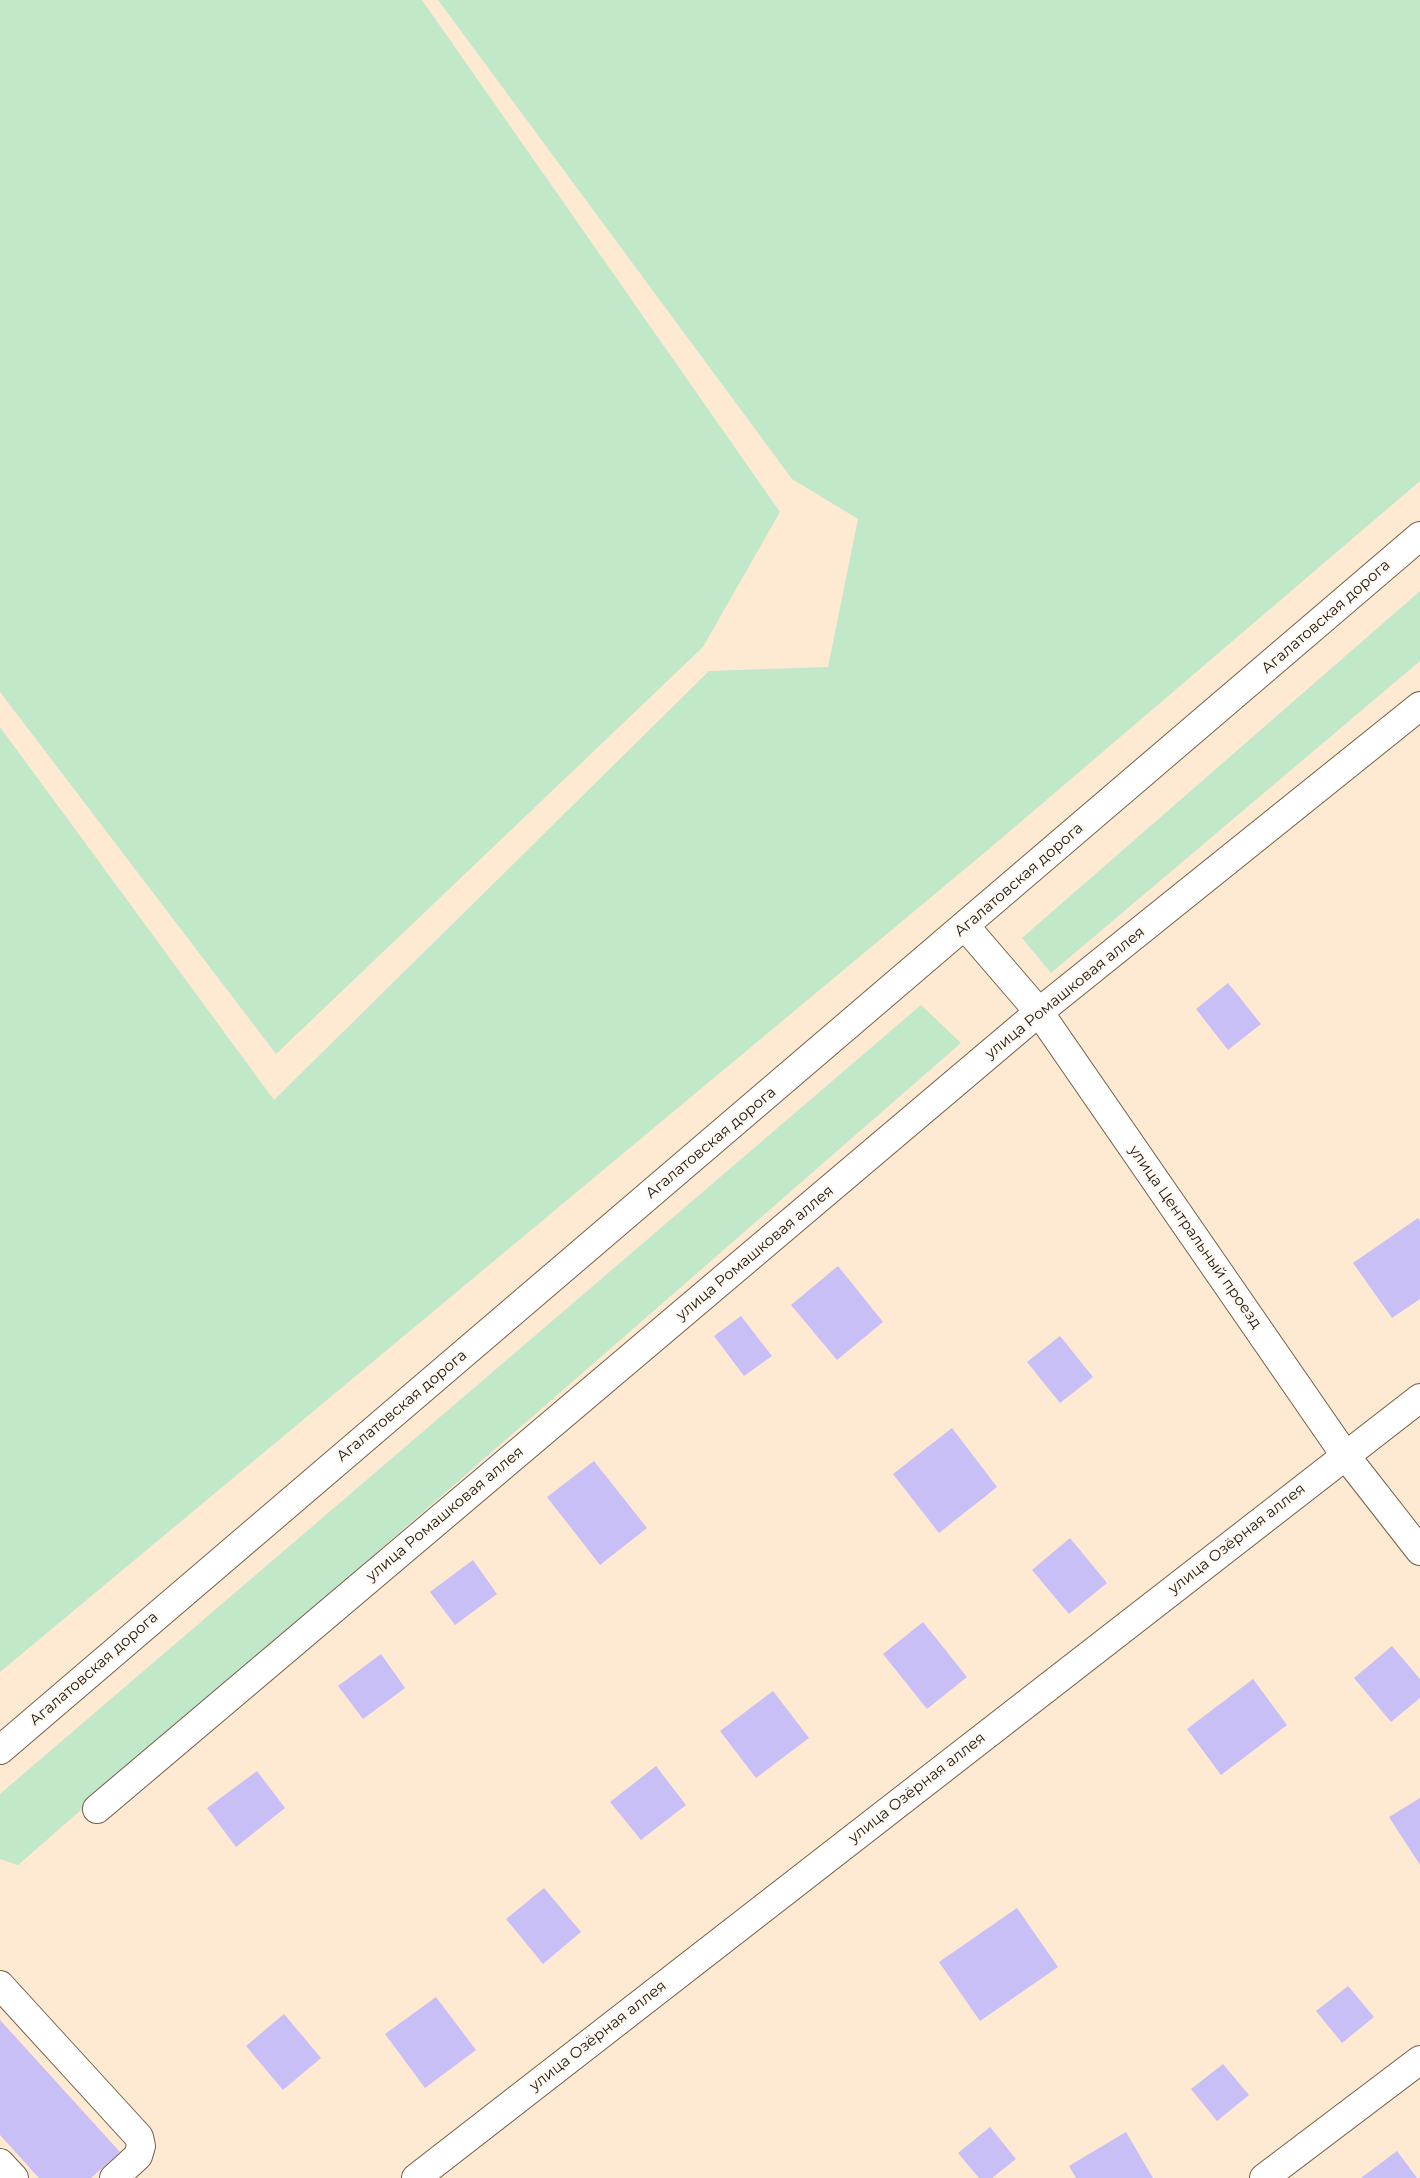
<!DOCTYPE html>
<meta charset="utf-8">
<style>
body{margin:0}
canvas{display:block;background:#fee9d3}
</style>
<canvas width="1420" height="2178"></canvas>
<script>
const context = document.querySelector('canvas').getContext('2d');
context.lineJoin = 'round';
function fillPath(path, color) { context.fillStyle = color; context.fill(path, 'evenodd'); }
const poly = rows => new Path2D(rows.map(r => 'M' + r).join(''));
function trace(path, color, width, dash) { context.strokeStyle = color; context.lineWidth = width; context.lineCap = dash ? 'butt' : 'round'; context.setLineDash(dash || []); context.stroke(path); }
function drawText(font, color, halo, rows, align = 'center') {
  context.font = font + ' Montserrat,sans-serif'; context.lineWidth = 5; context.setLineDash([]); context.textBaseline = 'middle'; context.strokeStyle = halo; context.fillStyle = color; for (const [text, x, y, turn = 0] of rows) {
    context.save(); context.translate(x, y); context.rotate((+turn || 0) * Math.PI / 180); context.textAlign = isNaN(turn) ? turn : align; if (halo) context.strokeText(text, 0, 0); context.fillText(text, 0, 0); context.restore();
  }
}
const green = poly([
 [0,0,422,0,780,512,703,647,276,1054,0,692],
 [438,0,1420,0,1420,481,989,849,0,1672,0,727,274,1100,709,671,828,667,858,519,792,479],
 [1420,591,1420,661,1051,973,1022,938],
 [921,1005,961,1043,18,1865,0,1859,0,1794]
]);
const building = poly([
 [1228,983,1261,1024,1228,1050,1196,1009],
 [1418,1218,1420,1221,1420,1299,1392,1318,1353,1263],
 [838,1266,883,1322,837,1360,791,1305],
 [741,1316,772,1356,744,1376,714,1336],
 [1060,1336,1093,1377,1060,1403,1027,1362],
 [952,1428,997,1487,939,1533,893,1474],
 [594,1461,647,1528,600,1565,547,1497],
 [1070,1538,1107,1583,1069,1614,1032,1570],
 [473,1560,497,1594,455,1625,430,1592],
 [923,1622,967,1677,927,1709,883,1654],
 [1392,1646,1420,1679,1420,1698,1391,1722,1354,1678],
 [381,1654,405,1688,363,1719,338,1686],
 [1253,1679,1287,1725,1221,1775,1187,1729],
 [773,1691,809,1738,756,1778,720,1731],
 [656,1766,686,1805,641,1840,610,1802],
 [257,1771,285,1808,236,1847,207,1808],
 [1420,1798,1420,1865,1389,1817],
 [544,1888,581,1932,543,1964,506,1919],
 [1017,1908,1058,1967,980,2021,939,1962],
 [1348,1986,1374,2017,1342,2043,1316,2011],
 [436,1997,476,2050,425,2088,385,2034],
 [284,2014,321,2058,283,2090,246,2046],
 [0,2020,120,2152,91,2178,39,2178,0,2135],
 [1223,2064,1249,2095,1217,2121,1191,2089],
 [990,2127,1016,2159,992,2178,979,2178,958,2153],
 [1126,2132,1153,2178,1076,2178,1069,2166],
 [1397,2151,1417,2178,1361,2178]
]);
const minor = poly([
 [965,926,1039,1012,1345,1455,1420,1551],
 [97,1809,1039,1012,1420,706],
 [0,1985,139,2137,141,2146,138,2156,114,2178],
 [0,2163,14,2178],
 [416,2178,1420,1398],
 [1264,2178,1420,2060]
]);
const major = poly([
 [0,1750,1420,536]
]);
const streetNames = [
 ["Агалатовская дорога",1326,617,-41],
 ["Агалатовская дорога",1019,880,-41],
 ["улица Ромашковая аллея",1065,993,-39],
 ["Агалатовская дорога",711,1143,-40],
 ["улица Центральный проезд",1195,1237,55],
 ["улица Ромашковая аллея",755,1253,-40],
 ["Агалатовская дорога",402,1406,-40],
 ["улица Ромашковая аллея",445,1514,-40],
 ["улица Озёрная аллея",1237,1539,-38],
 ["Агалатовская дорога",94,1669,-41],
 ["улица Озёрная аллея",917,1788,-38],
 ["улица Озёрная аллея",598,2036,-38]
];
fillPath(green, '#c1e8c9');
fillPath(building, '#c8bff7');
trace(minor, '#745e46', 30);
trace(major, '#745e46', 30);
trace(minor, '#fff', 28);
trace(major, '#fff', 28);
drawText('15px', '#1e150b', '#fef9f3', streetNames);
</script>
